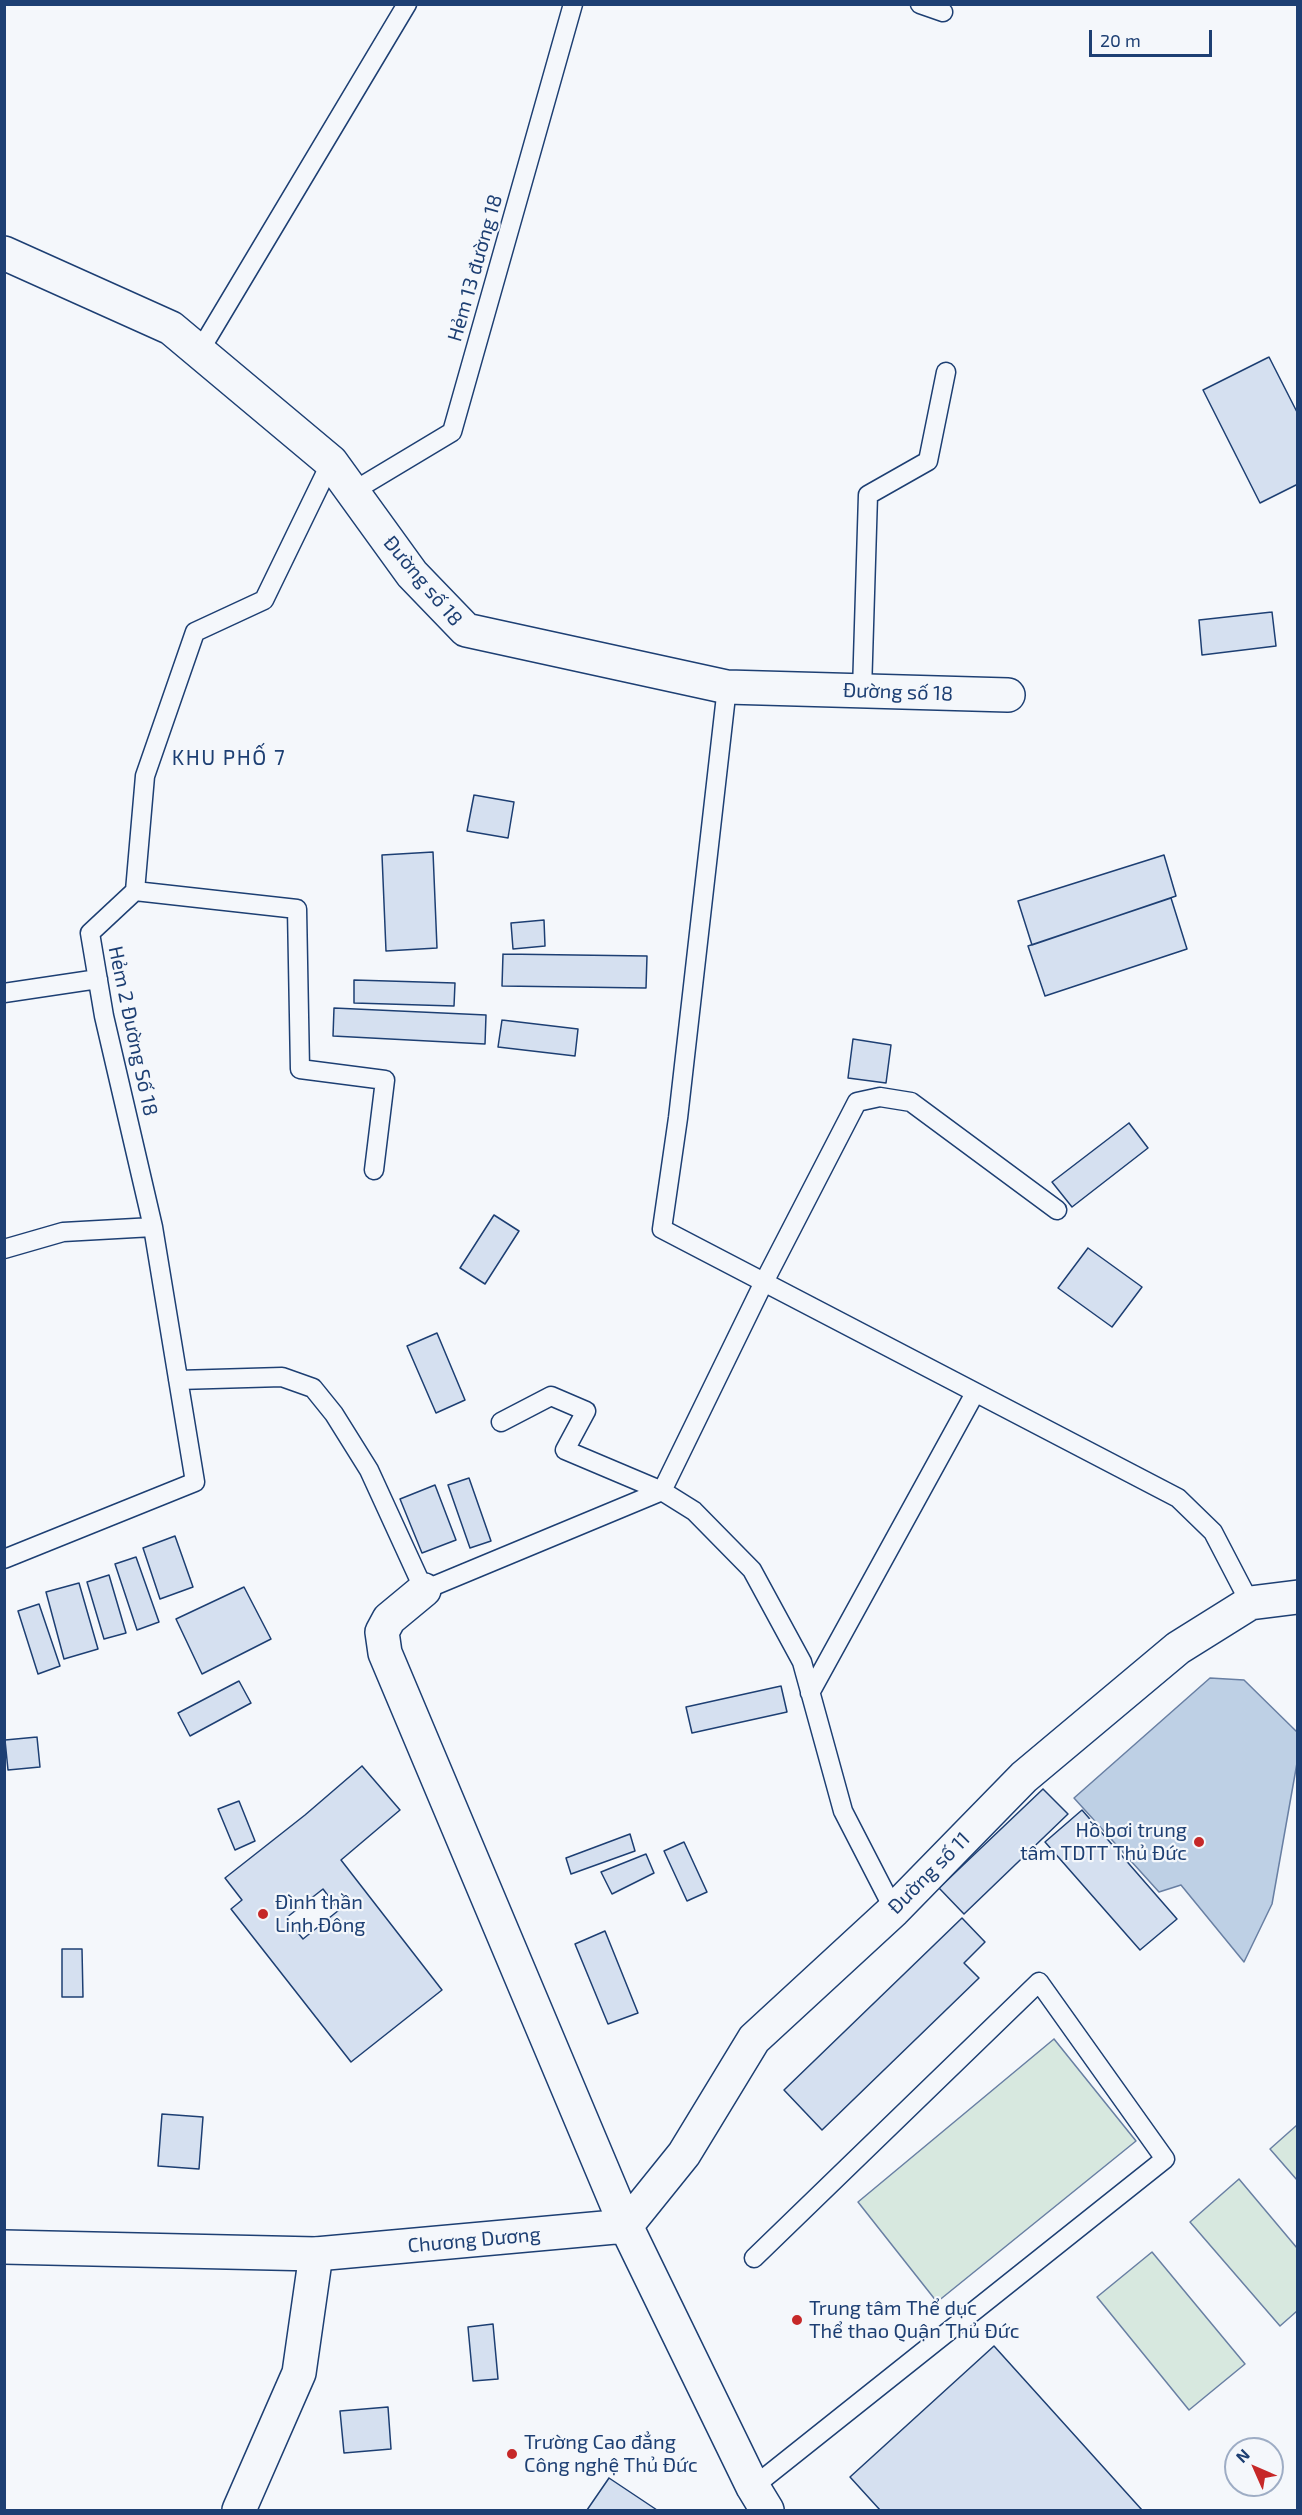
<!DOCTYPE html>
<meta charset="utf-8">
<style>
body{margin:0}
#map{position:relative;width:1302px;height:2515px;overflow:hidden;background:#f4f7fb;font-family:"Exo 2",sans-serif}
canvas{display:block}
.frame{position:absolute;inset:0;border:6px solid #1d3f73;pointer-events:none}
.north{position:absolute;left:1224px;top:2437px;width:60px;height:60px;box-sizing:border-box;background:#f4f7fb;border:2px solid #9eadc5;border-radius:50%;rotate:315deg;font-size:16px;font-weight:700;line-height:24px;text-align:center;color:#1d3f73}
.north::after{content:'';display:block;margin:auto;width:21px;height:27px;background:#c62828;clip-path:polygon(50% 0,100% 100%,50% 72%,0 100%)}
.scale{position:absolute;left:1089px;top:30px;width:123px;height:27px;box-sizing:border-box;border:3px solid #1d3f73;border-top:0;padding-left:8px;font-size:18px;line-height:21px;white-space:nowrap;color:#1d3f73;-webkit-text-stroke:4px #f4f7fb;paint-order:stroke}
</style>
<div id="map">
<canvas width="1302" height="2515"></canvas>
<div class="frame"></div>
<div class="north">N</div>
<div class="scale">20 m</div>
</div>
<script>
const context = document.querySelector('canvas').getContext('2d');
context.lineJoin = 'round';
function fillPath(path, color) { context.fillStyle = color; context.fill(path, 'evenodd'); }
const poly = rows => new Path2D(rows.map(r => 'M' + r).join(''));
function trace(path, color, width, dash) { context.strokeStyle = color; context.lineWidth = width; context.lineCap = dash ? 'butt' : 'round'; context.setLineDash(dash || []); context.stroke(path); }
function drawText(font, color, halo, rows, align = 'center') {
  context.font = font + ' "Exo 2",sans-serif'; context.lineWidth = 4.5; context.setLineDash([]); context.textBaseline = 'middle'; context.strokeStyle = halo; context.fillStyle = color; for (const [text, x, y, turn = 0] of rows) {
    context.save(); context.translate(x, y); context.rotate((+turn || 0) * Math.PI / 180); context.textAlign = isNaN(turn) ? turn : align; if (halo) context.strokeText(text, 0, 0); context.fillText(text, 0, 0); context.restore();
  }
}
const green = poly([
 [1054,2039,1136,2141,937,2302,858,2202,1054,2039],
 [1297,2125,1297,2180,1270,2149,1297,2125],
 [1239,2179,1297,2248,1297,2311,1280,2326,1190,2222,1239,2179],
 [1152,2252,1245,2364,1189,2410,1097,2297,1152,2252]
]);
const water = poly([
 [1210,1678,1244,1680,1297,1732,1297,1763,1272,1904,1244,1962,1181,1885,1159,1892,1074,1798,1210,1678]
]);
const building = poly([
 [1269,357,1298,414,1298,484,1260,503,1203,390,1269,357],
 [1272,612,1276,646,1202,655,1199,620,1272,612],
 [474,795,514,802,508,838,467,831,474,795],
 [433,852,437,948,386,951,382,855,433,852],
 [1164,855,1176,896,1032,945,1018,901,1164,855],
 [1171,898,1187,949,1045,996,1028,946,1171,898],
 [544,920,545,946,513,949,511,923,544,920],
 [503,954,647,956,646,988,502,986,503,954],
 [354,980,455,983,454,1006,354,1003,354,980],
 [334,1008,486,1015,485,1044,333,1036,334,1008],
 [502,1020,578,1029,575,1056,498,1047,502,1020],
 [853,1039,891,1045,886,1083,848,1078,853,1039],
 [1129,1123,1148,1148,1072,1207,1052,1182,1129,1123],
 [494,1215,519,1231,485,1284,460,1268,494,1215],
 [1088,1248,1142,1287,1112,1327,1058,1288,1088,1248],
 [437,1333,465,1400,436,1413,407,1346,437,1333],
 [469,1478,491,1541,470,1548,448,1485,469,1478],
 [435,1485,456,1540,422,1553,400,1499,435,1485],
 [175,1536,193,1587,160,1599,143,1548,175,1536],
 [136,1557,159,1622,137,1630,115,1564,136,1557],
 [109,1575,126,1633,104,1639,87,1582,109,1575],
 [79,1583,98,1649,64,1659,46,1592,79,1583],
 [244,1587,271,1639,202,1674,176,1619,244,1587],
 [39,1604,60,1666,38,1674,18,1611,39,1604],
 [239,1681,251,1703,190,1736,178,1713,239,1681],
 [781,1686,787,1712,692,1733,686,1707,781,1686],
 [37,1737,40,1767,8,1770,5,1740,37,1737],
 [362,1766,400,1810,341,1860,442,1990,351,2062,231,1909,242,1900,225,1878,305,1815,362,1766],
 [323,1889,339,1910,303,1939,286,1918,323,1889],
 [1043,1789,1068,1814,964,1914,939,1888,1043,1789],
 [239,1801,255,1841,235,1850,218,1809,239,1801],
 [1082,1810,1177,1919,1140,1950,1045,1842,1082,1810],
 [630,1834,635,1851,571,1874,566,1858,630,1834],
 [684,1842,707,1892,687,1901,664,1851,684,1842],
 [646,1854,654,1873,612,1894,601,1872,646,1854],
 [962,1918,985,1942,964,1963,979,1978,822,2130,784,2090,962,1918],
 [605,1931,638,2013,608,2024,575,1944,605,1931],
 [62,1949,82,1949,83,1997,62,1997,62,1949],
 [162,2114,203,2117,199,2169,158,2166,162,2114],
 [493,2324,498,2379,473,2381,468,2327,493,2324],
 [994,2346,1142,2510,880,2510,850,2477,994,2346],
 [388,2407,391,2449,344,2453,340,2411,388,2407],
 [609,2478,657,2510,587,2510,609,2478]
]);
const service = poly([
 [920,4,943,12],
 [199,352,407,4],
 [352,492,452,432,573,4],
 [727,687,678,1118,662,1229,1178,1498,1213,1532,1250,1603],
 [862,691,868,495,928,461,946,372],
 [135,891,297,909,300,1069,385,1080,374,1170],
 [4,993,98,979],
 [4,1249,63,1232,153,1227],
 [178,1380,282,1377,313,1388,334,1414,369,1470,424,1590,662,1491,694,1511,752,1570,802,1662,843,1811,894,1910],
 [501,1422,551,1396,586,1411,565,1450,662,1491,763,1284,857,1102,880,1097,911,1102,1057,1210],
 [4,1559,195,1482,153,1227,104,1016,90,933,135,891,145,776,195,632,264,600,331,462],
 [810,1693,975,1393],
 [753,2487,1165,2159,1039,1982,754,2258]
]);
const minor = poly([
 [4,253,171,328,331,462,412,574,466,630,727,687,1008,695],
 [424,1590,389,1619,382,1632,385,1653,626,2226,684,2154,754,2039,894,1910,1024,1777,1178,1648,1250,1603,1298,1597],
 [239,2510,299,2373,316,2254]
]);
const tertiary = poly([
 [4,2247,316,2254,626,2226,753,2487,767,2510]
]);
const markers = [
 [1199,1842,6,"#c62828"],
 [263,1914,6,"#c62828"],
 [797,2320,6,"#c62828"],
 [512,2454,6,"#c62828"]
];
const streetNames = [
 ["Hẻm 13 đường 18",475,268,-74],
 ["Đường số 18",423,581,50],
 ["Đường số 18",898,692,2],
 ["Hẻm 2 Đường Số 18",133,1031,78],
 ["Đường số 11",929,1873,-45],
 ["Chương Dương",474,2240,-5]
];
const poiNames = [
 ["Hồ bơi trung",1187,1830,"right"],
 ["tâm TDTT Thủ Đức",1187,1853,"right"],
 ["Đình thần",275,1902],
 ["Linh Đông",275,1925],
 ["Trung tâm Thể dục",809,2308],
 ["Thể thao Quận Thủ Đức",809,2331],
 ["Trường Cao đẳng",524,2442],
 ["Công nghệ Thủ Đức",524,2465]
];
const neighbourhoodNames = [
 ["KHU PHỐ 7",229,758]
];
fillPath(green, '#d7e8df');
trace(green, '#687fa3', 1.5);
fillPath(water, '#bed0e5');
trace(water, '#687fa3', 1.5);
fillPath(building, '#d5e0f0');
trace(building, '#1d3f73', 1.5);
trace(service, '#1d3f73', 21);
trace(minor, '#1d3f73', 36);
trace(tertiary, '#1d3f73', 36);
trace(service, '#f4f7fb', 18);
trace(minor, '#f4f7fb', 33);
trace(tertiary, '#f4f7fb', 33);
for (const [x, y, r, color] of markers) { const dot = new Path2D(); dot.arc(x, y, r, 0, 2 * Math.PI); context.fillStyle = color; context.fill(dot); trace(dot, '#f4f7fb', 2); }
drawText('20px', '#1d3f73', '#f4f7fb', streetNames);
drawText('20px', '#1d3f73', '#f4f7fb', poiNames, 'left');
context.letterSpacing = '1.5px';
drawText('21px', '#1d3f73', '#f4f7fb', neighbourhoodNames);
context.letterSpacing = '0px';
</script>
